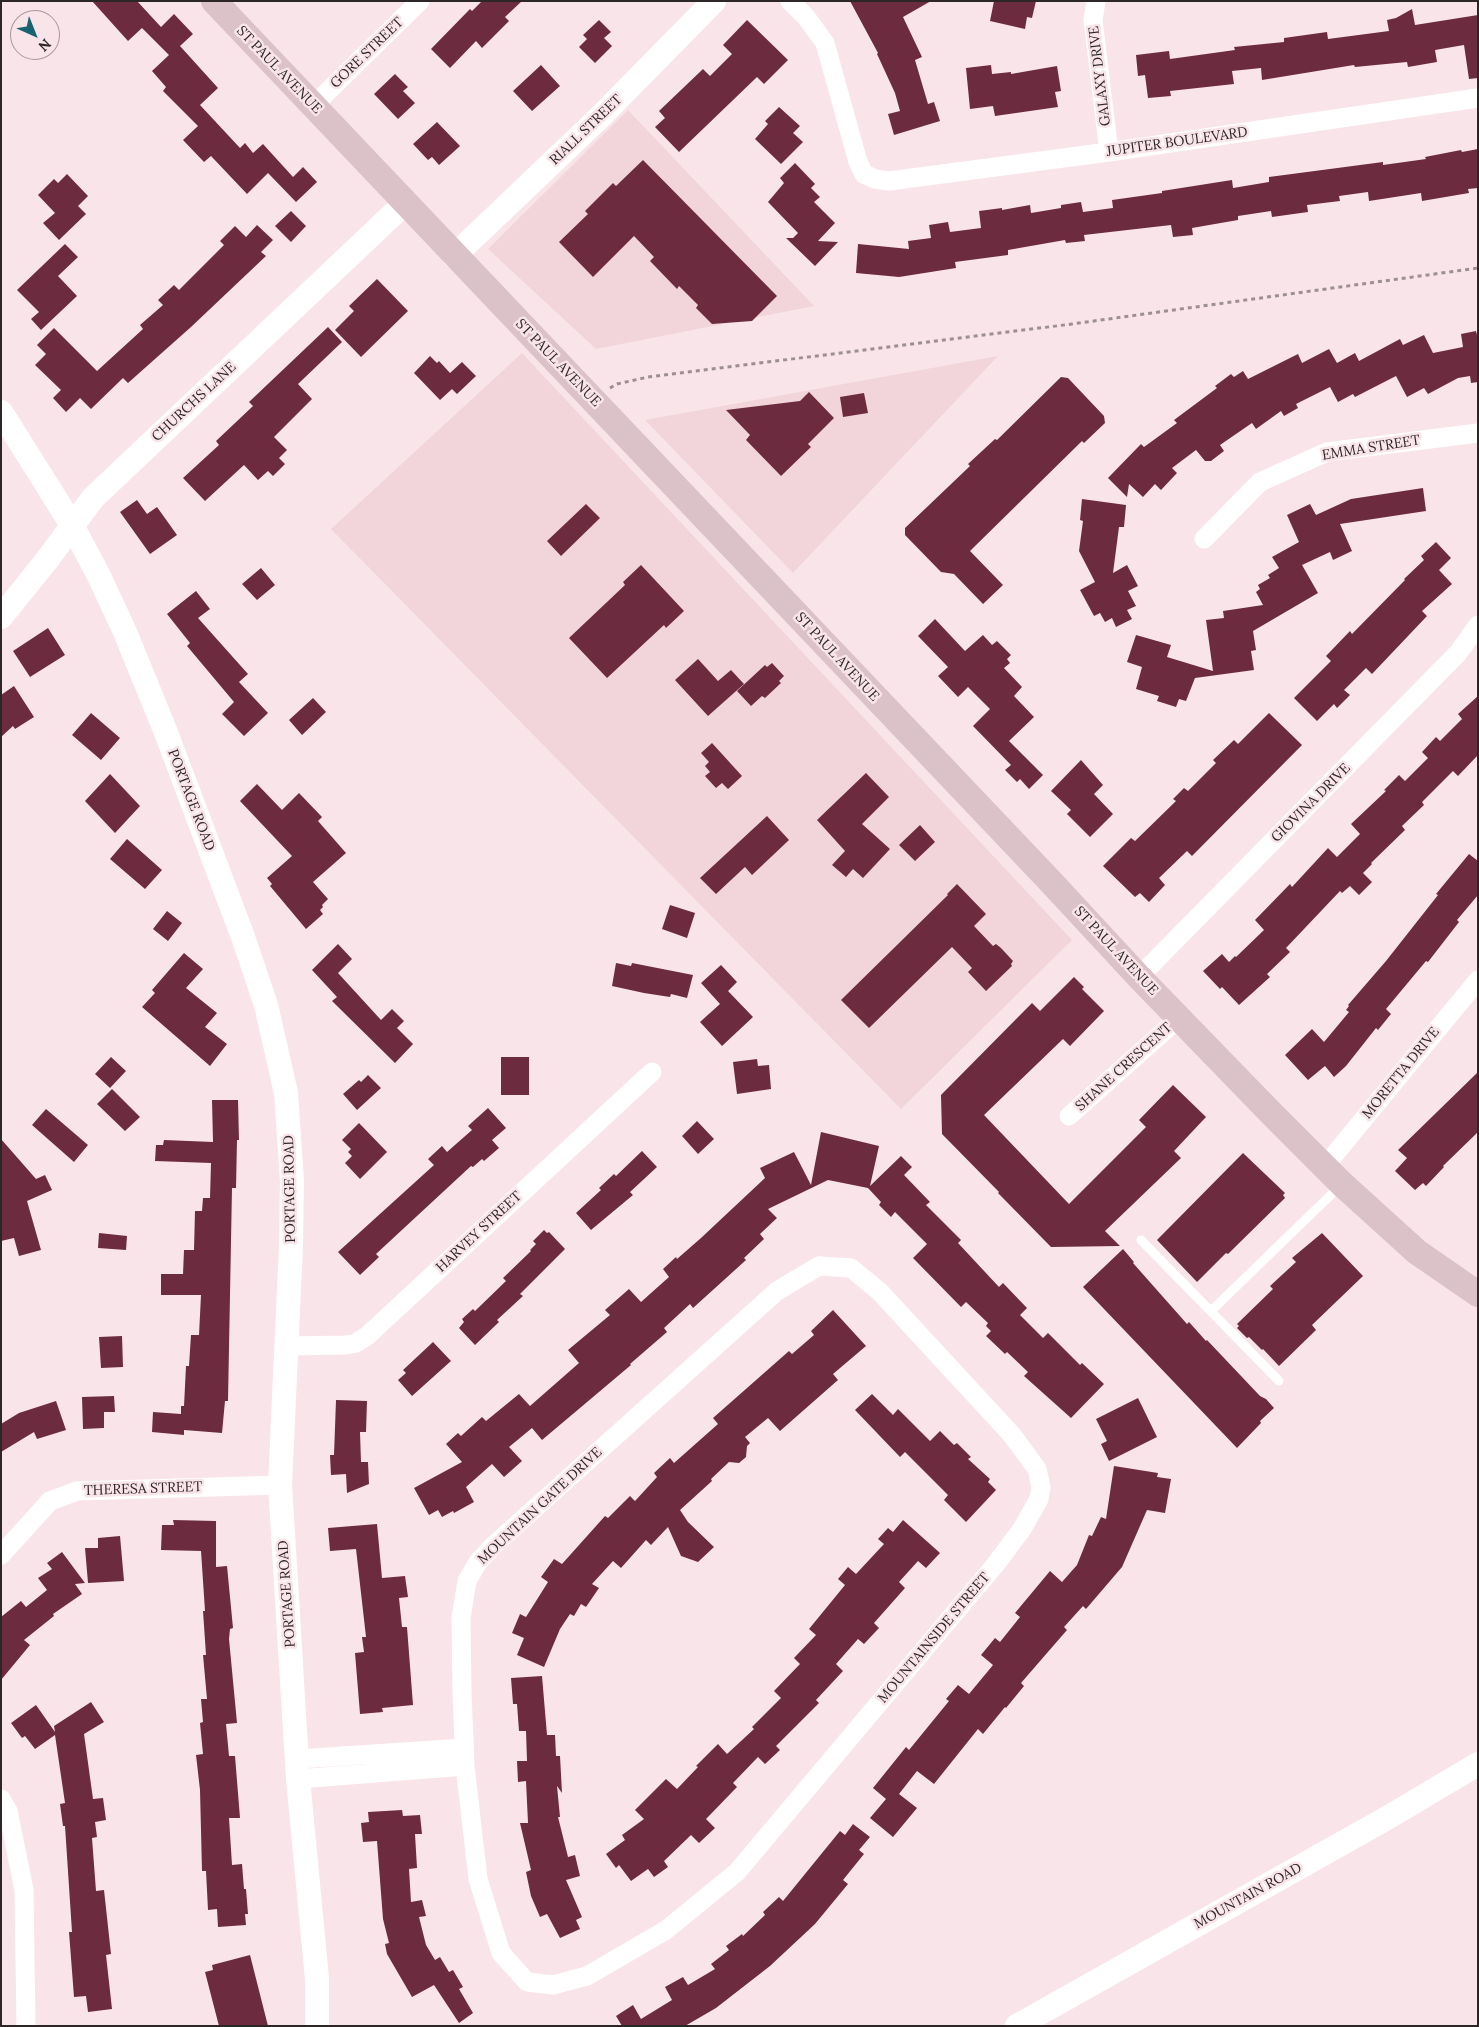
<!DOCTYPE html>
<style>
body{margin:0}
#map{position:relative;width:1479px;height:2027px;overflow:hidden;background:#f9e5e9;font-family:Lora,serif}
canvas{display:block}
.frame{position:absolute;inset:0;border:2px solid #2d2627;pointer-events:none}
.north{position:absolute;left:10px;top:10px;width:50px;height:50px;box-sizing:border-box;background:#f9e5e9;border:1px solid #a7999b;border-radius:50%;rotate:136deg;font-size:14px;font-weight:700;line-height:20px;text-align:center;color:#2d2627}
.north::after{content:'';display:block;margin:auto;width:18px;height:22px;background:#196270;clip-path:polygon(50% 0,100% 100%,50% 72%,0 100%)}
</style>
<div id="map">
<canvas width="1479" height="2027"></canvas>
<div class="frame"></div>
<div class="north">N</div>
</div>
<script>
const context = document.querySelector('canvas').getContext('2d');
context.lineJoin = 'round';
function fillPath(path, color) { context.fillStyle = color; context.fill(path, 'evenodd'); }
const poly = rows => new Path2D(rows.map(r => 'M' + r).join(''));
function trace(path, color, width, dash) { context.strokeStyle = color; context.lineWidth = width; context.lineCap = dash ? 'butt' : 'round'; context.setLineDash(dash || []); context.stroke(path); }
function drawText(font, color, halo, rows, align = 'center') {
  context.font = font + ' Lora,serif'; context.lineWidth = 5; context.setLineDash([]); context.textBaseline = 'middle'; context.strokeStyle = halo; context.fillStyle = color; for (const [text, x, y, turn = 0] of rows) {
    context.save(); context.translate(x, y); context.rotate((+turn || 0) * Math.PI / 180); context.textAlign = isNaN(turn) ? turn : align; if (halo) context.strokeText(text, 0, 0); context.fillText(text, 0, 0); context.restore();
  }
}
const built = poly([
 [628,110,814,306,596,349,488,249],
 [522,353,1072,940,901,1109,331,529],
 [998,356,793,573,645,420]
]);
const building = poly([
 [92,1,137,1,161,27,174,14,193,34,180,46,218,88,200,105,240,148,245,143,253,153,263,144,293,177,303,167,317,182,296,202,268,173,247,194,211,156,204,162,183,140,198,126,163,91,166,87,152,71,169,55,142,28,128,41],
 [482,1,522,1,505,17,509,21,482,48,476,41,450,68,431,49,470,9,472,11],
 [850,1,931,1,903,17,922,57,915,60,928,104,934,102,940,121,894,135,888,114,900,111,895,93,877,54,878,53],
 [994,1,1036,1,1032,18,1027,17,1025,29,990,21],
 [1412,9,1415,25,1478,15,1478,78,1469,79,1464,45,1435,50,1437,62,1408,67,1407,62,1355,67,1354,65,1262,80,1261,68,1232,71,1234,84,1170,91,1171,96,1148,98,1145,75,1138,76,1136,55,1169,51,1170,59,1235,50,1234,47,1284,42,1284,38,1327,32,1328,39,1389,31,1387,20,1396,18],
 [599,20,611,32,604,38,612,46,595,63,579,47,587,39,583,35],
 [747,20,788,60,764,84,757,77,679,152,655,127,665,118,659,111,703,69,710,76,732,54,723,45],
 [541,65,560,86,532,111,513,91],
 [991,65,992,74,1011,72,1011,74,1057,66,1061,91,1055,92,1058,107,995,116,993,106,970,109,966,68],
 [395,74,408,87,403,91,415,103,398,119,374,94],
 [779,107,800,126,793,133,803,142,781,164,755,139,768,124,765,121],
 [437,122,460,146,439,165,432,157,428,160,413,144],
 [1478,149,1478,188,1468,189,1469,193,1422,201,1421,193,1369,201,1368,192,1339,196,1340,201,1307,205,1308,212,1272,217,1271,211,1238,216,1238,220,1192,228,1193,235,1173,237,1171,225,1084,235,1085,241,1066,243,1065,240,1008,250,1008,255,955,262,956,268,899,277,856,273,858,244,909,249,908,241,931,238,929,225,948,222,950,232,981,228,979,211,1002,208,1002,210,1030,205,1031,213,1061,208,1061,205,1081,202,1083,212,1113,208,1112,200,1162,193,1162,191,1232,180,1233,188,1269,182,1269,177,1383,162,1383,165,1426,159,1425,157,1461,150,1462,152],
 [643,160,777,296,752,321,712,324,696,308,698,305,679,286,677,289,650,261,654,257,634,236,593,277,559,242,588,214,585,211,613,183,616,186],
 [795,163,815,184,811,188,820,197,814,202,835,223,818,241,838,242,815,266,786,238,793,238,798,233,768,202,784,183,780,178],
 [67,174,88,196,78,206,86,214,59,240,43,223,55,213,38,195,54,179,58,183],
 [291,211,306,226,291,242,275,226],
 [257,225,273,240,261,252,266,256,191,327,128,383,123,378,91,409,80,398,66,412,53,398,61,390,35,365,46,354,37,345,54,328,97,371,143,329,140,325,163,305,158,300,174,285,179,290,224,245,220,241,235,226,246,237],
 [65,244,78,257,58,276,77,296,41,330,31,319,39,312,17,290],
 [377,279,408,311,361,357,335,330,354,311,349,306],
 [328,327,342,342,298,384,312,399,274,437,287,450,279,458,285,464,273,476,268,471,258,480,244,465,205,501,183,478,219,445,216,441,253,406,249,402],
 [1476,331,1478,339,1478,382,1471,383,1470,376,1458,378,1428,394,1424,388,1407,397,1396,376,1355,397,1353,394,1338,402,1330,387,1296,404,1298,408,1284,416,1281,411,1256,429,1252,423,1220,445,1224,451,1211,461,1205,461,1196,450,1172,468,1177,473,1161,490,1155,484,1143,497,1129,484,1127,497,1108,478,1141,444,1144,447,1177,423,1174,420,1217,388,1215,386,1231,374,1234,377,1243,371,1248,379,1298,354,1302,363,1329,349,1337,363,1355,353,1359,361,1400,339,1403,345,1424,335,1433,353,1463,347,1461,334],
 [430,356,437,363,439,361,450,373,462,362,476,376,457,394,452,389,440,400,414,373],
 [1061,377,1068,378,1104,416,1105,423,1084,443,1082,441,970,551,1003,585,983,604,954,574,941,572,905,535,905,528,970,466,968,464,995,439,997,440],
 [809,392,834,418,808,444,811,447,781,476,746,440,750,435,726,410,800,401],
 [864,393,868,413,843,417,840,397],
 [1423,488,1426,511,1340,524,1352,551,1333,560,1330,552,1302,565,1318,593,1253,631,1256,650,1251,651,1254,670,1195,678,1186,701,1179,699,1176,707,1157,701,1159,696,1136,689,1142,667,1127,662,1136,635,1171,645,1167,657,1213,671,1206,620,1224,618,1223,611,1263,605,1256,592,1260,589,1258,585,1270,578,1268,575,1279,568,1272,557,1299,542,1287,515,1310,504,1316,515,1351,499],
 [1082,499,1126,505,1124,527,1119,527,1113,573,1127,565,1138,586,1128,591,1136,606,1127,610,1132,619,1116,627,1112,618,1105,622,1100,613,1094,616,1080,590,1095,582,1079,551,1083,521,1080,520],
 [137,500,147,514,157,507,177,535,150,554,120,512],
 [586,504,600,518,561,556,547,541],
 [1436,542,1451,558,1439,570,1452,584,1422,611,1427,616,1372,674,1366,668,1344,690,1350,695,1337,708,1334,704,1317,721,1294,698,1331,661,1326,656,1350,631,1352,634,1405,580,1404,579,1424,560,1421,556],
 [641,565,684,611,666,628,664,625,607,678,569,638,625,585,623,582],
 [261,568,275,585,257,600,242,584],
 [196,591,210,609,198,618,248,674,239,682,268,713,244,736,222,714,234,702,187,646,190,643,167,614],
 [935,619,965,651,983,635,992,645,997,641,1011,655,1007,659,1010,663,1004,668,1022,687,1014,696,1034,717,1009,741,1043,775,1029,789,1020,779,1017,782,1005,770,1011,765,973,726,990,709,968,687,958,697,938,676,948,667,918,636],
 [48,628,65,655,30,677,13,651],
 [698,659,718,681,731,670,744,684,708,716,675,680],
 [772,663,784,676,779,681,781,683,765,698,762,696,751,706,737,691,765,665,767,667],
 [14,686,34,717,15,729,13,726,1,737,1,695],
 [1478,696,1478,755,1458,776,1453,771,1422,802,1424,805,1402,826,1405,830,1371,863,1372,864,1363,873,1372,882,1359,895,1350,886,1342,893,1340,891,1286,948,1290,952,1267,974,1270,977,1239,1005,1222,987,1220,989,1203,971,1222,954,1229,962,1235,956,1236,957,1264,930,1255,920,1290,884,1292,887,1328,848,1337,857,1360,834,1351,824,1386,791,1384,790,1399,775,1405,781,1428,758,1422,752,1436,737,1440,741,1462,719,1458,714],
 [313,698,326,712,302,735,289,720],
 [91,713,120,738,101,760,72,735],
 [1269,713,1302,745,1192,856,1187,851,1159,878,1165,885,1149,902,1140,893,1135,897,1103,866,1131,838,1135,841,1176,801,1173,799,1184,788,1188,791,1216,763,1213,760,1234,740,1238,744],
 [712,743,742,776,728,789,722,783,716,788,705,776,710,772,705,766,709,762,701,753],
 [1081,760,1103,785,1094,794,1113,814,1090,837,1067,814,1071,810,1051,791],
 [866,773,889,797,862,824,890,849,863,878,853,869,846,877,832,865,845,851,817,820],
 [110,774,140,806,115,833,85,801],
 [257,784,282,810,299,793,322,817,318,821,346,853,313,882,328,899,322,905,323,907,320,910,323,914,306,929,270,886,272,884,267,878,292,856,240,801],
 [767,816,789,840,752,875,745,867,716,894,700,878],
 [920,825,935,842,915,861,899,845],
 [127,839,162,870,145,889,110,859],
 [1469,854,1478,861,1478,895,1457,920,1459,922,1428,962,1426,961,1386,1009,1391,1014,1378,1030,1376,1028,1346,1066,1334,1077,1325,1066,1308,1080,1285,1055,1312,1029,1324,1042,1349,1012,1346,1010,1349,1006,1348,1005,1386,961,1438,895,1436,894],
 [957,884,986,914,974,926,993,946,996,944,1001,948,1013,961,1011,964,1012,966,986,991,968,972,972,968,952,947,869,1028,841,1000,948,895,947,894],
 [670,905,695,913,687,938,662,929],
 [167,911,182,923,168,941,153,929],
 [338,944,352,959,338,973,381,1020,392,1009,404,1021,397,1028,413,1044,395,1063,332,1001,337,997,312,970],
 [184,953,203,969,186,988,217,1013,205,1027,227,1044,210,1066,142,1007,155,993,152,990],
 [616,963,631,966,632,963,693,975,687,998,671,994,670,997,644,993,612,986],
 [721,965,737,982,728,991,753,1017,722,1046,700,1022,720,1004,701,983],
 [1074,977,1084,987,1082,989,1104,1011,1070,1046,1063,1039,984,1115,1069,1204,1146,1127,1139,1120,1173,1085,1206,1117,1174,1151,1181,1158,1105,1231,1120,1246,1051,1247,998,1193,999,1192,942,1134,941,1095,1032,1003,1040,1011],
 [111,1057,126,1071,110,1088,95,1074],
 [501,1057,529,1057,529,1095,501,1095],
 [757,1059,758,1066,769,1065,771,1089,737,1094,733,1062],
 [1478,1072,1478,1132,1443,1166,1444,1167,1426,1186,1423,1183,1415,1190,1395,1171,1407,1158,1398,1150],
 [368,1075,381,1088,357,1110,343,1094,359,1080,361,1082],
 [112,1089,140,1117,125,1131,97,1104],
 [212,1100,238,1100,239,1140,237,1140,236,1188,232,1188,228,1401,225,1401,222,1433,184,1430,184,1435,152,1432,153,1412,181,1414,181,1406,184,1406,186,1366,189,1366,191,1335,199,1335,201,1295,161,1295,161,1274,183,1274,184,1250,194,1250,195,1211,202,1211,203,1198,210,1198,211,1163,155,1161,156,1145,163,1145,164,1140,213,1142],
 [488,1108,506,1128,492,1140,499,1148,484,1161,482,1159,473,1167,471,1166,376,1254,379,1257,360,1275,338,1252,434,1165,428,1159,442,1146,447,1152,472,1130,468,1126],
 [46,1109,88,1145,74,1162,32,1125],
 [697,1121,714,1139,698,1154,682,1136],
 [359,1123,387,1152,360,1179,345,1163,352,1156,348,1152,351,1149,342,1140],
 [821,1132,879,1146,870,1186,901,1156,912,1167,904,1175,930,1202,926,1205,961,1240,958,1243,999,1287,1003,1283,1027,1308,1020,1315,1043,1338,1048,1333,1080,1365,1082,1363,1104,1384,1071,1418,1024,1376,1028,1372,1007,1352,1005,1354,986,1336,991,1331,986,1326,988,1323,966,1302,961,1307,913,1258,927,1244,895,1212,891,1217,879,1205,881,1202,868,1188,828,1180,768,1209,777,1218,760,1234,764,1239,744,1258,746,1260,693,1308,690,1304,664,1328,667,1332,630,1364,631,1365,542,1440,532,1428,509,1447,522,1461,504,1477,492,1464,466,1487,474,1502,454,1513,453,1511,442,1517,438,1510,429,1515,414,1488,462,1462,446,1444,458,1433,461,1436,482,1417,486,1421,519,1394,530,1406,579,1363,568,1350,610,1315,605,1310,629,1289,641,1302,669,1277,663,1269,676,1257,677,1259,701,1238,765,1178,760,1168,794,1152,811,1185],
 [1,1139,36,1179,45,1175,52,1190,27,1201,41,1250,19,1256,14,1238,1,1241],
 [642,1151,657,1167,630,1192,633,1195,591,1230,576,1213,601,1190,599,1188,614,1174,616,1176],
 [1243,1153,1285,1193,1283,1195,1285,1198,1228,1254,1226,1253,1197,1282,1157,1240],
 [544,1230,547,1233,549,1232,565,1249,520,1294,523,1296,497,1320,499,1322,475,1345,459,1328,464,1322,462,1319,473,1309,475,1311,506,1281,503,1278,531,1251,530,1250,536,1244,533,1241],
 [99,1233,127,1236,126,1250,98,1248],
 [1322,1233,1363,1276,1312,1325,1316,1330,1279,1366,1263,1349,1262,1350,1249,1337,1247,1338,1237,1328,1239,1326,1237,1324,1273,1289,1270,1286,1296,1262,1292,1258],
 [1123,1249,1134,1262,1133,1263,1187,1324,1189,1322,1206,1341,1207,1340,1260,1396,1266,1399,1274,1408,1260,1421,1261,1423,1237,1448,1083,1287],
 [833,1310,866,1346,833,1374,838,1380,780,1431,768,1418,745,1437,750,1443,747,1446,746,1457,739,1463,729,1462,711,1479,712,1481,680,1510,688,1522,714,1547,698,1562,681,1556,668,1527,651,1545,646,1540,621,1568,613,1561,592,1584,599,1588,586,1607,581,1604,574,1616,570,1614,560,1629,544,1667,517,1655,524,1638,512,1633,520,1614,526,1617,548,1582,541,1577,554,1559,562,1564,605,1516,608,1518,630,1496,635,1501,657,1477,654,1473,670,1458,674,1463,718,1424,713,1418,789,1351,792,1354,814,1335,811,1331],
 [122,1336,123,1367,101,1368,99,1337],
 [433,1342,451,1361,412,1396,398,1380,406,1373,403,1370],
 [872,1394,893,1415,898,1409,930,1441,940,1431,954,1445,957,1443,971,1457,968,1459,990,1479,988,1482,996,1490,966,1522,944,1500,948,1495,905,1452,900,1457,855,1410],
 [114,1396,115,1412,104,1412,104,1428,83,1429,82,1397],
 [1138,1398,1157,1437,1109,1461,1101,1444,1107,1441,1096,1419],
 [336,1400,367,1401,366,1432,360,1432,361,1462,368,1462,369,1484,347,1493,346,1474,331,1475,330,1455,334,1455],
 [56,1401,66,1430,37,1439,34,1432,1,1452,1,1424,19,1413],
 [1114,1466,1158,1473,1157,1477,1171,1479,1165,1513,1147,1510,1122,1567,1086,1609,1083,1606,1064,1627,1067,1630,1021,1683,1024,1686,1006,1708,1005,1707,983,1734,978,1729,934,1784,917,1771,899,1794,917,1808,893,1837,870,1818,886,1799,873,1788,906,1747,909,1750,949,1701,946,1699,958,1685,969,1694,993,1665,981,1655,995,1638,1000,1642,1020,1617,1015,1613,1050,1571,1062,1582,1077,1565,1089,1535,1092,1536,1101,1517,1106,1519],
 [173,1520,216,1521,216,1567,227,1566,233,1628,230,1629,229,1639,237,1723,226,1724,229,1756,235,1756,240,1818,229,1818,232,1865,242,1864,244,1889,246,1889,248,1914,245,1914,246,1925,218,1927,217,1909,208,1910,206,1871,202,1871,200,1790,196,1755,203,1754,200,1723,203,1722,201,1699,207,1699,203,1655,206,1655,203,1611,205,1611,201,1551,161,1550,162,1525,174,1525],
 [903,1520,940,1553,926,1568,918,1561,899,1582,905,1588,874,1623,879,1628,864,1644,858,1639,836,1664,843,1671,816,1700,819,1703,776,1746,780,1750,765,1764,758,1757,733,1783,737,1787,706,1819,715,1828,699,1843,691,1835,664,1861,668,1867,654,1877,648,1869,631,1881,619,1865,616,1868,606,1854,625,1840,622,1835,644,1819,635,1810,666,1779,677,1789,698,1767,696,1766,718,1744,727,1754,754,1729,752,1727,781,1698,774,1691,800,1664,794,1658,816,1635,809,1629,845,1585,838,1579,848,1567,856,1574,884,1544,878,1539,888,1528,893,1532],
 [377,1524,382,1578,405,1576,408,1597,399,1598,402,1627,407,1627,413,1705,382,1708,383,1712,360,1714,355,1653,364,1652,362,1637,366,1637,356,1549,330,1551,328,1528],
 [120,1536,124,1581,88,1583,85,1548,98,1548,98,1538],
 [62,1552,85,1583,75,1584,82,1594,53,1614,54,1616,24,1640,30,1645,1,1680,1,1617,21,1601,26,1607,47,1590,38,1578,52,1569,47,1563],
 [542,1676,547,1735,555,1735,556,1756,560,1756,562,1793,557,1786,560,1817,558,1817,568,1857,575,1855,580,1876,566,1880,582,1917,576,1920,580,1929,560,1938,547,1914,540,1917,531,1896,526,1872,531,1870,520,1823,528,1823,526,1781,518,1782,517,1761,527,1761,526,1731,519,1731,517,1704,513,1704,511,1678],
 [91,1702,104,1722,84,1734,93,1799,103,1798,106,1820,95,1822,97,1837,92,1838,96,1891,104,1890,111,1954,106,1955,112,2009,88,2012,86,1996,74,1997,69,1932,72,1932,65,1826,63,1826,60,1804,65,1803,55,1735,35,1749,25,1736,22,1738,11,1723,36,1705,55,1732,54,1726],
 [402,1810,403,1816,420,1815,422,1834,415,1834,417,1868,409,1869,411,1902,422,1900,426,1916,419,1917,426,1945,435,1960,440,1957,449,1972,453,1970,463,1987,459,1989,473,2013,459,2023,434,1985,412,1997,387,1954,385,1944,389,1943,383,1919,377,1841,363,1842,361,1823,369,1822,368,1812],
 [853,1824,870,1837,859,1850,864,1854,843,1880,848,1884,815,1924,770,1966,716,2008,685,2026,622,2026,616,2016,633,2005,641,2019,672,2000,665,1987,683,1977,688,1985,715,1969,711,1964,729,1950,726,1946,742,1934,743,1936,765,1915,763,1912,779,1897,783,1901,840,1831,845,1835],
 [250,1955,268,2026,219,2026,205,1972,213,1970,212,1965]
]);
const path = poly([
 [610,388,617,384,648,377,1072,324,1478,268]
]);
const service = poly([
 [1141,1240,1279,1381],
 [1211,1311,1340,1186]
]);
const minor = poly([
 [790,1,806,17,825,43,858,162,864,174,875,179,889,181,1109,152,1478,98],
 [1096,1,1093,20,1109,152],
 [314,105,420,1],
 [1204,539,1260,482,1327,452,1478,433],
 [1139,977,1458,653,1478,625],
 [1069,1116,1179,1018],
 [1325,1166,1478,980],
 [819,1266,851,1268,880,1292,1012,1435,1037,1469,1041,1487,1039,1499,1022,1529,995,1565,737,1872,666,1930,587,1976,553,1985,527,1982,501,1953,478,1879,465,1766,462,1692,461,1618,467,1581,478,1562,494,1545,777,1291,819,1266],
 [287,1346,346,1345,356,1343,367,1336,652,1072],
 [1,1555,50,1501,77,1491,280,1485],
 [297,1759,464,1748],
 [298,1779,465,1766],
 [1,1799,8,1811,24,1890,26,2026]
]);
const tertiary = poly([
 [454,256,602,115,714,1],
 [1,412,72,525,99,576,125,632,165,730,243,937,266,1005,286,1093,292,1181,291,1245,280,1485,298,1779,317,1979,317,2026],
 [1,617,47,560,93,498,405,203],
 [1017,2026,1387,1818,1478,1764]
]);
const secondary = poly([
 [214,1,1051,882,1139,977,1269,1111,1342,1184,1417,1252,1478,1294]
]);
const streetNames = [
 ["GORE STREET",367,53,-44],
 ["ST PAUL AVENUE",279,70,46],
 ["GALAXY DRIVE",1100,76,-97],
 ["RIALL STREET",586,130,-44],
 ["JUPITER BOULEVARD",1177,142,-8],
 ["ST PAUL AVENUE",558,363,46],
 ["CHURCHS LANE",194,402,-43],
 ["EMMA STREET",1371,448,-9],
 ["ST PAUL AVENUE",837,657,47],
 ["PORTAGE ROAD",191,800,69],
 ["GIOVINA DRIVE",1311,803,-45],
 ["ST PAUL AVENUE",1116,951,47],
 ["SHANE CRESCENT",1124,1067,-42],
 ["MORETTA DRIVE",1401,1073,-51],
 ["PORTAGE ROAD",290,1189,-91],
 ["HARVEY STREET",479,1232,-43],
 ["THERESA STREET",143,1489,-2],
 ["MOUNTAIN GATE DRIVE",540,1506,-43],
 ["PORTAGE ROAD",287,1594,-94],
 ["MOUNTAINSIDE STREET",934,1638,-50],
 ["MOUNTAIN ROAD",1248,1896,-29]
];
fillPath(built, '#f1d5da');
fillPath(building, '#6d2b3f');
trace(path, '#9d8f91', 3, [4, 4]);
trace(service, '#fff', 9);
trace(minor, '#fff', 19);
trace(tertiary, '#fff', 24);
trace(secondary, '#dac2c8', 26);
drawText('14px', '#2d2627', '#f9e5e9', streetNames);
</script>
